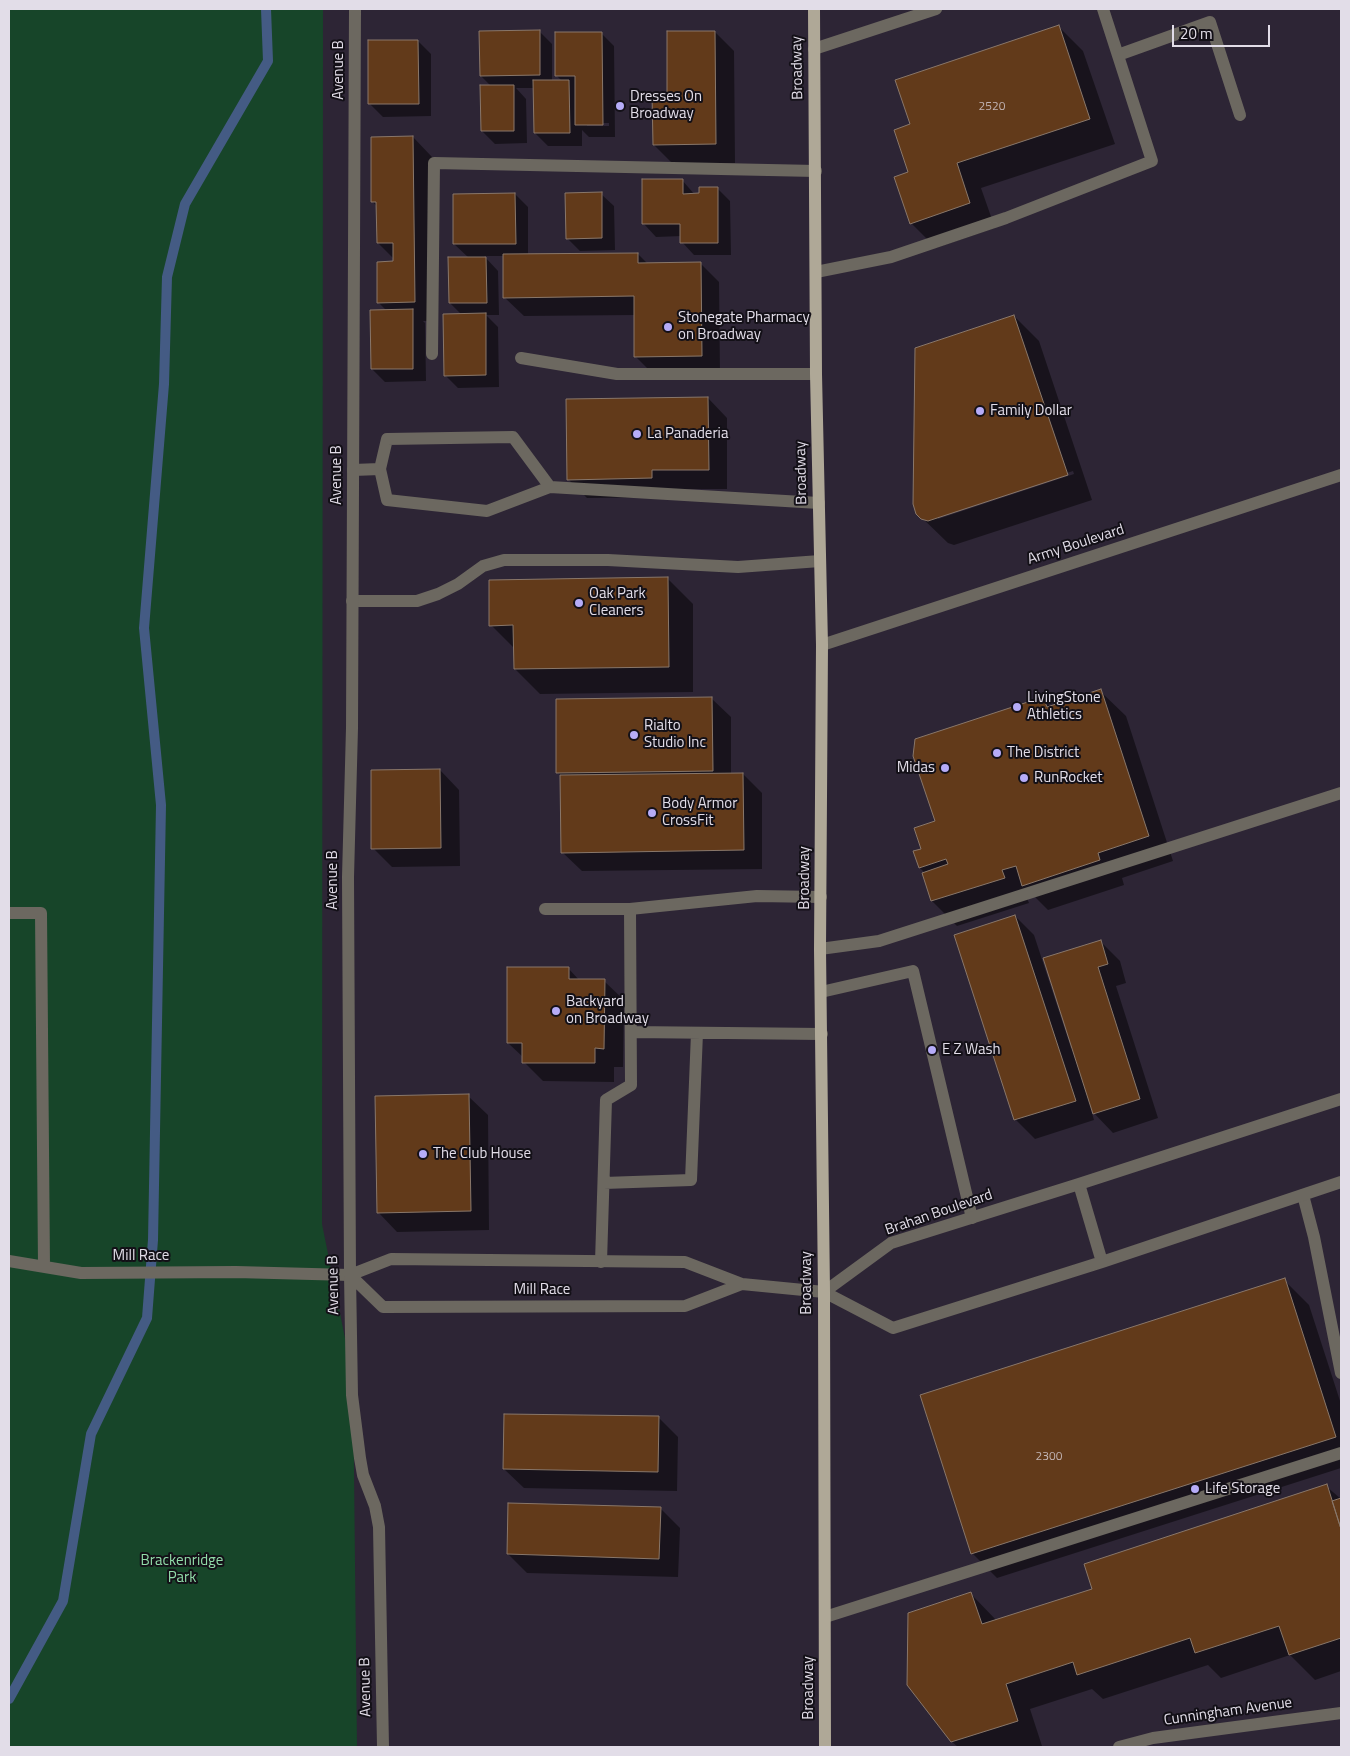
<!DOCTYPE html>
<style>
body{margin:0}
#map{position:relative;width:1350px;height:1756px;overflow:hidden;background:#2d2535;font-family:"Titillium Web",sans-serif}
canvas{display:block}
.frame{position:absolute;inset:0;border:10px solid #e2dde8;pointer-events:none}
.scale{position:absolute;left:1172px;top:25px;width:98px;height:22px;box-sizing:border-box;border:2px solid #e2dde8;border-top:0;padding-left:6px;font-size:15px;line-height:18px;white-space:nowrap;color:#e2dde8;-webkit-text-stroke:4px #131017;paint-order:stroke}
</style>
<div id="map">
<canvas width="1350" height="1756"></canvas>
<div class="frame"></div>
<div class="scale">20 m</div>
</div>
<script>
const context = document.querySelector('canvas').getContext('2d');
context.lineJoin = 'round';
function fillPath(path, color) { context.fillStyle = color; context.fill(path, 'evenodd'); }
const poly = rows => new Path2D(rows.map(r => 'M' + r).join(''));
function trace(path, color, width, dash) { context.strokeStyle = color; context.lineWidth = width; context.lineCap = dash ? 'butt' : 'round'; context.setLineDash(dash || []); context.stroke(path); }
function drawText(font, color, halo, rows, align = 'center') {
  context.font = font + ' "Titillium Web",sans-serif'; context.lineWidth = 4; context.setLineDash([]); context.textBaseline = 'middle'; context.strokeStyle = halo; context.fillStyle = color; for (const [text, x, y, turn = 0] of rows) {
    context.save(); context.translate(x, y); context.rotate((+turn || 0) * Math.PI / 180); context.textAlign = isNaN(turn) ? turn : align; if (halo) context.strokeText(text, 0, 0); context.fillText(text, 0, 0); context.restore();
  }
}
const green = poly([
 [9,9,323,9,322,1224,353,1378,357,1747,9,1747]
]);
const shadow = poly([
 [1058,26,1083,51,1115,144,981,188,995,228,936,248,911,223,911,125],
 [539,31,552,44,552,81,562,81,556,75,601,33,614,46,615,137,589,137,582,130,582,146,548,146,535,133,534,88,516,88,526,99,527,143,495,144,482,131,491,86,481,76],
 [587,123,609,123,609,126,587,126],
 [715,32,734,51,735,163,673,164,654,145,669,95],
 [418,41,431,54,431,116,383,117,370,104],
 [413,137,432,157,433,321,423,321,425,323,426,381,385,382,372,369,387,311,378,302,395,260,378,243,377,207,373,202],
 [682,180,695,195,701,195,717,188,730,201,731,255,694,255,682,242,682,236,656,237,644,224],
 [515,194,528,207,528,255,638,254,648,264,700,263,719,282,720,375,654,375,635,356,635,315,524,316,504,297,504,256,484,256,498,271,499,315,486,315,498,327,499,387,458,388,445,375,462,315,450,303,469,258,454,244],
 [601,194,614,206,615,250,580,251,567,238],
 [1014,316,1039,341,1092,500,954,545,948,543,917,513],
 [1073,471,1074,474,938,519,938,516],
 [708,398,727,418,727,489,670,489,671,497,587,498,568,479],
 [668,579,693,604,693,692,540,694,515,669,515,649,491,625],
 [1100,691,1126,716,1173,861,1122,878,1124,885,1048,910,1032,894,1026,896,1029,903,957,926,932,901,924,874,925,873,920,868,923,850,936,822,1043,698,1051,707],
 [711,698,731,717,731,774,743,774,762,793,762,869,582,871,562,852,562,776,557,772],
 [440,770,459,790,460,866,392,867,373,848],
 [1015,916,1034,935,1071,1048,1073,1048,1100,941,1120,961,1126,983,1116,986,1158,1118,1113,1133,1091,1110,1094,1120,1035,1139,1016,1120,956,935],
 [568,968,580,981,604,981,624,1000,623,1067,614,1067,614,1082,543,1081,524,1062,524,1058,508,1043],
 [468,1096,488,1115,489,1230,397,1232,378,1212],
 [1284,1280,1309,1305,1341,1404,1341,1468,997,1578,972,1553],
 [659,1418,678,1437,677,1491,524,1488,504,1469],
 [1326,1486,1341,1499,1341,1671,1315,1680,1290,1655,1221,1678,1208,1665,1103,1699,1092,1689,1030,1709,1042,1746,1037,1747,958,1747,951,1741,971,1594,997,1621,1094,1589],
 [660,1508,680,1528,678,1577,527,1573,508,1554]
]);
const stream = poly([
 [9,1699,63,1601,91,1434,147,1318,153,1240,161,805,144,628,164,384,167,277,185,204,268,61,266,9]
]);
const building = poly([
 [1059,25,1090,119,957,163,970,203,910,224,894,177,908,172,894,130,910,124,895,80,1059,25],
 [540,30,540,75,480,76,479,31,540,30],
 [667,31,715,31,716,144,653,145,652,94,667,94,667,31],
 [555,32,602,32,603,125,575,125,575,76,555,76,555,32],
 [368,40,418,40,419,104,368,104,368,40],
 [533,80,569,80,570,133,534,133,533,80],
 [480,85,514,85,514,131,481,131,480,85],
 [413,136,415,302,377,303,377,262,393,261,393,243,377,243,376,202,371,202,371,137,413,136],
 [642,179,683,179,683,194,699,193,699,187,718,187,718,243,680,243,680,224,642,224,642,179],
 [602,192,602,238,566,239,565,193,602,192],
 [515,193,516,244,453,244,453,194,515,193],
 [638,253,638,263,701,262,702,356,634,357,634,296,503,298,503,254,638,253],
 [448,257,486,257,487,303,449,303,448,257],
 [413,309,413,369,371,369,370,310,413,309],
 [486,313,486,375,444,376,443,314,486,313],
 [1014,315,1068,475,928,521,921,519,916,514,913,504,915,348,1014,315],
 [708,397,709,470,652,470,652,478,567,480,566,399,708,397],
 [668,577,669,667,514,669,513,625,489,626,489,580,668,577],
 [1101,689,1149,836,1098,853,1100,860,1022,886,1016,866,1002,870,1005,878,931,901,922,873,948,864,946,859,919,868,913,851,921,849,914,828,935,821,913,756,915,739,1043,697,1047,707,1101,689],
 [712,697,713,771,556,773,556,699,712,697],
 [440,769,441,848,371,849,371,770,440,769],
 [743,773,744,850,561,853,560,775,743,773],
 [1015,915,1076,1101,1014,1120,954,935,1015,915],
 [1101,940,1108,964,1098,967,1140,1099,1093,1114,1043,958,1101,940],
 [507,967,569,967,569,979,605,979,604,1049,595,1048,595,1063,522,1063,522,1043,507,1043,507,967],
 [469,1094,471,1211,377,1213,375,1096,469,1094],
 [1285,1278,1336,1437,971,1554,920,1395,1285,1278],
 [504,1414,659,1416,658,1472,503,1469,504,1414],
 [1327,1484,1341,1529,1341,1638,1289,1655,1279,1626,1195,1653,1190,1638,1077,1675,1073,1662,1006,1684,1018,1721,951,1742,907,1685,908,1613,971,1592,982,1624,1092,1589,1084,1564,1327,1484],
 [1341,1498,1341,1529,1332,1501,1341,1498],
 [508,1503,661,1507,659,1559,507,1554,508,1503]
]);
const service = poly([
 [1118,55,1210,22,1240,115],
 [816,272,891,257,1006,218,1152,161,1103,9],
 [432,354,434,163,816,171],
 [521,358,617,374,816,374],
 [353,470,380,469],
 [550,487,513,437,387,439,380,469,387,500,487,511,550,487,819,503],
 [352,601,417,601,438,594,458,584,483,566,504,560,608,560,738,567,820,561],
 [545,909,630,909,757,896,821,897],
 [9,913,41,913,44,1266],
 [820,949,879,941,1341,793],
 [821,992,913,971,972,1218],
 [631,1032,822,1034],
 [604,1183,691,1180,697,1033],
 [1303,1195,1314,1237,1341,1373],
 [9,1261,81,1273,236,1272,350,1275],
 [601,1262,606,1100,631,1085,630,909],
 [825,1617,1341,1453]
]);
const minor = poly([
 [355,9,352,728,348,877,350,1275,352,1395,360,1458,363,1475,375,1506,379,1527,383,1747],
 [814,49,936,9],
 [822,645,1341,475],
 [1341,1099,1079,1184,891,1243,824,1292,893,1328,1102,1262,1341,1182],
 [1079,1184,1102,1262],
 [350,1275,391,1259,685,1262,742,1284,824,1292],
 [350,1275,383,1307,685,1306,742,1284]
]);
const tertiary = poly([
 [1119,1747,1153,1738,1341,1713]
]);
const primary = poly([
 [814,9,816,374,822,645,820,949,824,1292,825,1747]
]);
const markers = [
 [620,106,5,"#b6acf8"],
 [668,327,5,"#b6acf8"],
 [980,411,5,"#b6acf8"],
 [637,434,5,"#b6acf8"],
 [579,603,5,"#b6acf8"],
 [1017,707,5,"#b6acf8"],
 [634,735,5,"#b6acf8"],
 [997,753,5,"#b6acf8"],
 [945,768,5,"#b6acf8"],
 [1024,778,5,"#b6acf8"],
 [652,813,5,"#b6acf8"],
 [556,1011,5,"#b6acf8"],
 [932,1050,5,"#b6acf8"],
 [423,1154,5,"#b6acf8"],
 [1195,1489,5,"#b6acf8"]
];
const numberNames = [
 ["2520",992,107],
 ["2300",1049,1457]
];
const streetNames = [
 ["Broadway",798,68,-91],
 ["Avenue B",339,70,-90],
 ["Broadway",802,473,-91],
 ["Avenue B",337,475,-90],
 ["Army Boulevard",1076,545,-18],
 ["Broadway",805,878,-90],
 ["Avenue B",333,880,-90],
 ["Brahan Boulevard",939,1213,-19],
 ["Mill Race",141,1256],
 ["Broadway",807,1283,-90],
 ["Avenue B",334,1285,-91],
 ["Mill Race",542,1290],
 ["Avenue B",366,1687,-91],
 ["Broadway",809,1688,-90],
 ["Cunningham Avenue",1228,1712,-8]
];
const poiNames = [
 ["Dresses On",630,97],
 ["Broadway",630,114],
 ["Stonegate Pharmacy",678,318],
 ["on Broadway",678,335],
 ["Family Dollar",990,411],
 ["La Panaderia",647,434],
 ["Oak Park",589,594],
 ["Cleaners",589,611],
 ["LivingStone",1027,698],
 ["Athletics",1027,715],
 ["Rialto",644,726],
 ["Studio Inc",644,743],
 ["The District",1007,753],
 ["Midas",935,768,"right"],
 ["RunRocket",1034,778],
 ["Body Armor",662,804],
 ["CrossFit",662,821],
 ["Backyard",566,1002],
 ["on Broadway",566,1019],
 ["E Z Wash",942,1050],
 ["The Club House",433,1154],
 ["Life Storage",1205,1489]
];
const parkNames = [
 ["Brackenridge",182,1561],
 ["Park",182,1578]
];
fillPath(green, '#174529');
fillPath(shadow, '#0007');
trace(stream, '#445b84', 10);
fillPath(building, '#623a1a');
trace(building, '#89776a', 1);
trace(service, '#6c6860', 12);
trace(minor, '#6c6860', 12);
trace(tertiary, '#6c6860', 12);
trace(primary, '#afa897', 12);
for (const [x, y, r, color] of markers) { const dot = new Path2D(); dot.arc(x, y, r, 0, 2 * Math.PI); context.fillStyle = color; context.fill(dot); trace(dot, '#131017', 2); }
drawText('12px', '#c2b4b4', null, numberNames);
drawText('15px', '#e2dde8', '#131017', streetNames);
drawText('15px', '#e2dde8', '#131017', poiNames, 'left');
drawText('15px', '#91dca9', '#131017', parkNames);
</script>
